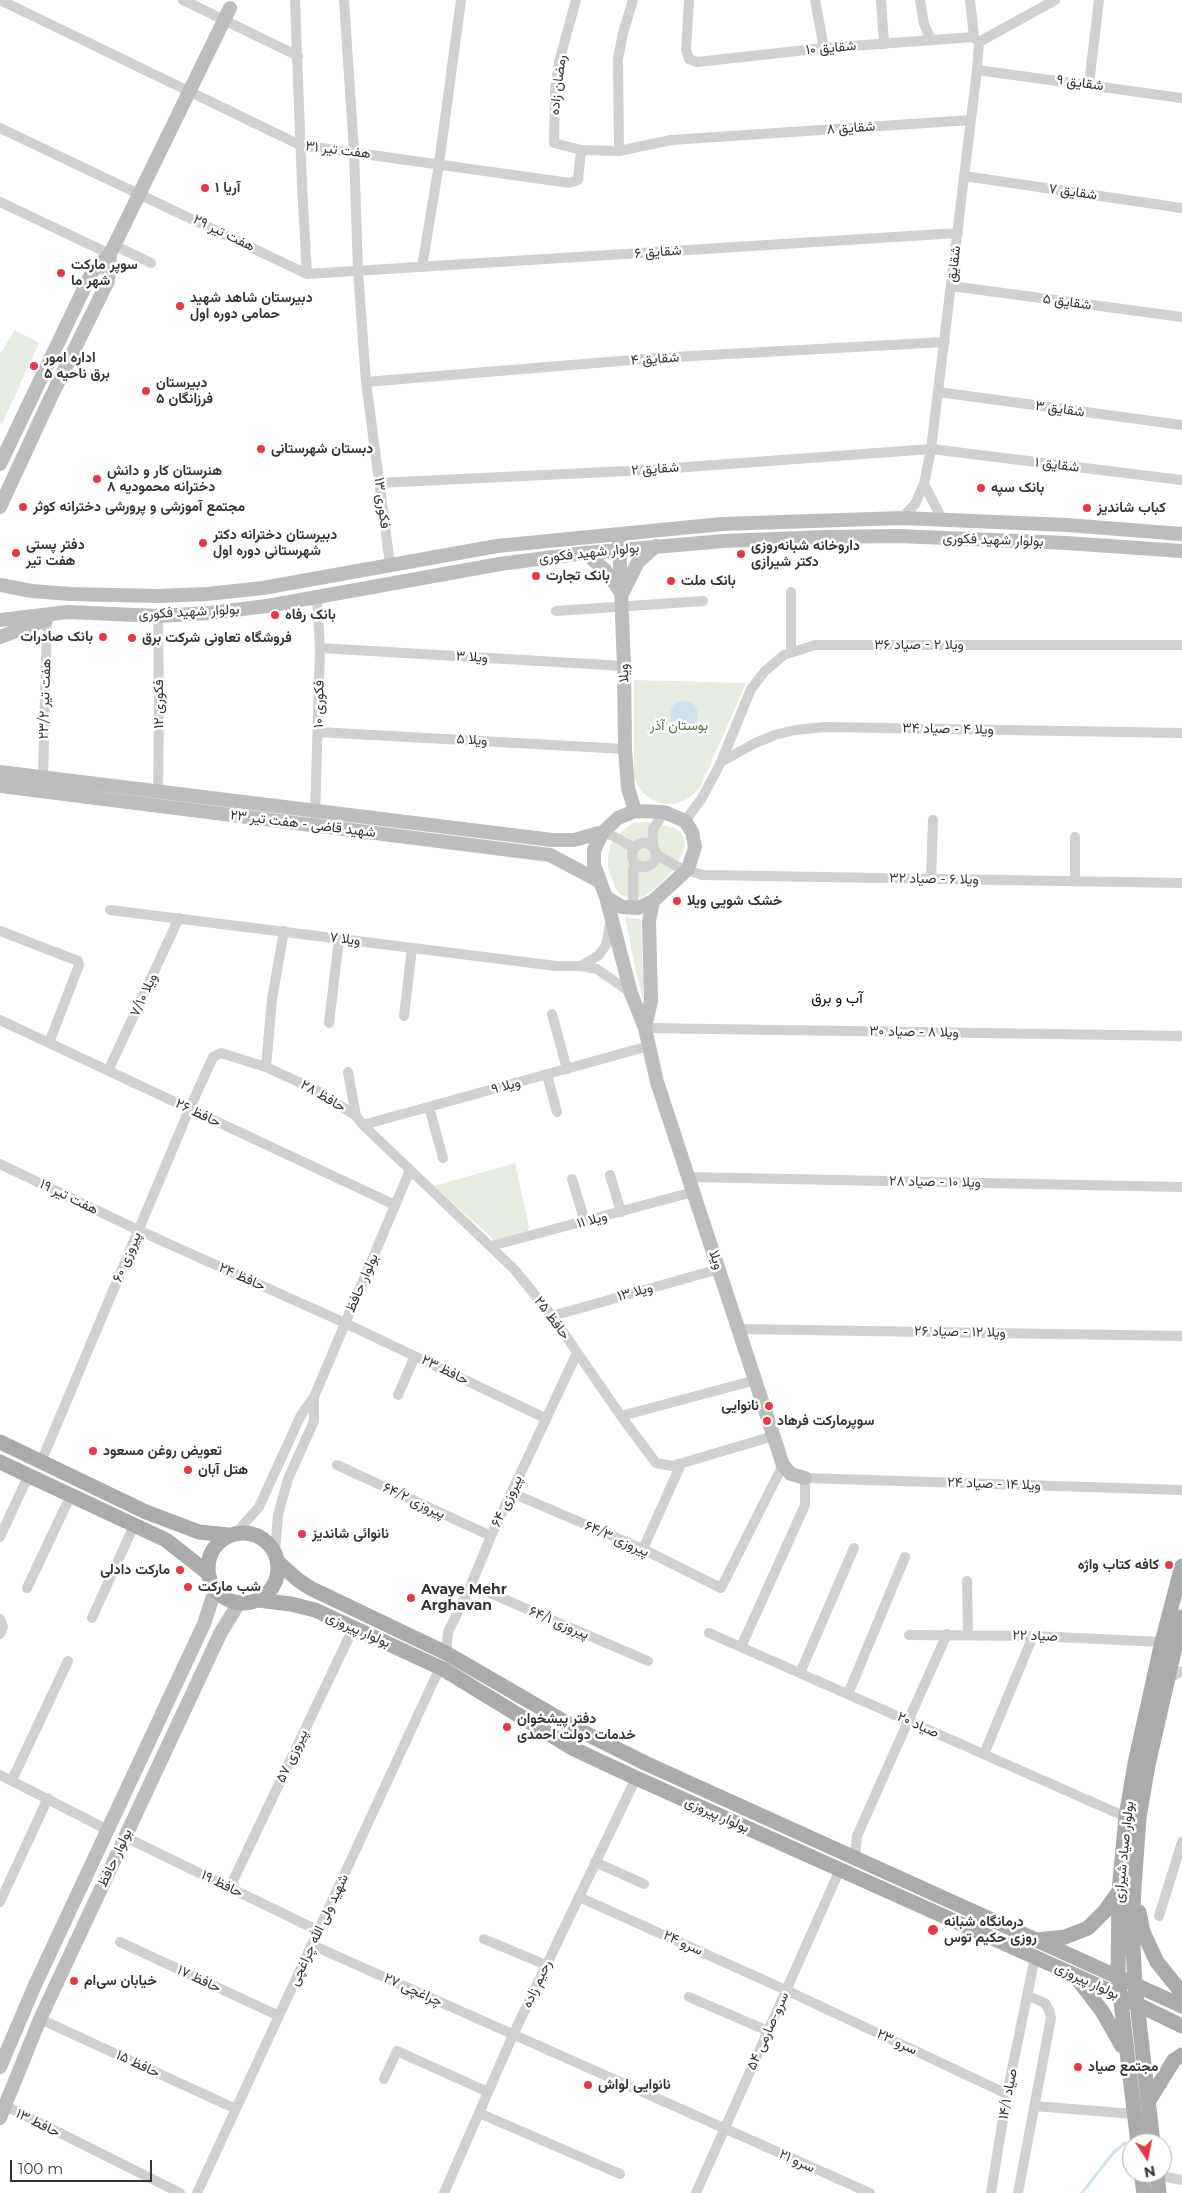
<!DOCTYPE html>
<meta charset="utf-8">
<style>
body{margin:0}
#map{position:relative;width:1182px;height:2193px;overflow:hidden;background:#fff;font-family:Montserrat,sans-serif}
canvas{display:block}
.north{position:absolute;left:1122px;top:2133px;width:50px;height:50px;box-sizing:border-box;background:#fff;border:1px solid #adadad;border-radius:50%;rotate:169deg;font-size:14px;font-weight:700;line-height:20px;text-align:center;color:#333}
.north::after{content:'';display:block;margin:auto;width:18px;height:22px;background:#e63946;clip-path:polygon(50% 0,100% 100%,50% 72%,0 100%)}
.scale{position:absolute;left:10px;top:2160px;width:142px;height:22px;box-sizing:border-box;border:2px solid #333;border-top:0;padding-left:6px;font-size:15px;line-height:18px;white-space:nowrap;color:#333;-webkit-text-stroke:4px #fff;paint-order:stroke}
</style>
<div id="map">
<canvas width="1182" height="2193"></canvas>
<div class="north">N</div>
<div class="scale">100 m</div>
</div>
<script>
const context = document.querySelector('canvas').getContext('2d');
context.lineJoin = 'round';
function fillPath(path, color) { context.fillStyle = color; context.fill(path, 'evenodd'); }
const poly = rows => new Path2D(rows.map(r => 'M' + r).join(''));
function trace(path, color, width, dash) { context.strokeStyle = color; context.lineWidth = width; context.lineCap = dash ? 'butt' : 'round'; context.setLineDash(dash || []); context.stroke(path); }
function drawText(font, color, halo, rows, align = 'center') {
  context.font = font + ' Montserrat,Vazirmatn,sans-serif'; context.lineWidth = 5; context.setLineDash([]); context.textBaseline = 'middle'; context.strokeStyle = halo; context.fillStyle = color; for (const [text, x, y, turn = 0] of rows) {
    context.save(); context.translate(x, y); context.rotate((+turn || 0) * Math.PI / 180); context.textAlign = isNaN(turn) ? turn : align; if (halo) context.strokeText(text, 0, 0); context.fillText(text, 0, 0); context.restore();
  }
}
const green = poly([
 [15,330,39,343,2,424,0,423,0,354],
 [634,680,746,683,700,788,689,798,675,804,663,804,651,799,641,791,634,778],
 [645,822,657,823,679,830,684,838,685,848,676,866,663,881,643,897,633,900,621,895,615,888,608,868,608,856,610,845,615,837,633,823],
 [625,917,641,919,644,1005,634,962],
 [515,1163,529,1227,527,1233,494,1240,434,1186]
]);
const water = poly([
 '670 715a14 14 0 1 1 28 0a14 14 0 1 1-28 0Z'
]);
const stream = poly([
 [1082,2193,1113,2153,1125,2143]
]);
const street = poly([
 [0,0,300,145,570,183,578,180,581,150],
 [183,0,298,56],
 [295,0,302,185,307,274],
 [344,0,354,151,358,271,366,382,390,564],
 [576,0,559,62,555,92,554,143,581,150,619,151,671,140,971,120],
 [689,0,686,50,689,59,697,62,824,48,974,37],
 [815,0,824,48],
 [881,0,884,44],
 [920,0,924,24,931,40],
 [970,0,974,37,978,42],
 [979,42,1055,0],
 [977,70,1182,98],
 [1089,84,1099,0],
 [0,128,307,274,958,233],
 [619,151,618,59,623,33,633,0],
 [964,176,1182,208],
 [0,202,110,254],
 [114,245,151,263],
 [422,267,439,164,461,0],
 [951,286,1182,317],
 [366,382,656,358,945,342],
 [938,392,1182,425],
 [379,483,647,470,931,449,1182,480],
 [924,484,942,519],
 [902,518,915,504,924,484,931,449,977,70,979,42],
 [791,592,791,652],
 [556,611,703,601],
 [158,616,159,704,158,791],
 [320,648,624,666],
 [318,732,625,749],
 [721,762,755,743,775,735,795,730,826,727,1182,733],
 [43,777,47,620],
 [315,816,320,648,317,597],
 [685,821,702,798,721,762,751,689,765,671,784,655,815,645,1182,645],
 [603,832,615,837,634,848],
 [1075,837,1075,881],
 '632 855a12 12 0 1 1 24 0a12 12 0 1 1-24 0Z',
 [653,846,653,829,664,812],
 [656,854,676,866,702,875,1182,883],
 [635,863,633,872,633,900,638,908],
 [931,879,933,820],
 [110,910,556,966,581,966],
 [611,920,606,945,599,955,581,966,597,969,631,993],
 [0,931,78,961,79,965,49,1043],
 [552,1014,567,1069],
 [404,1016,412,948],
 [0,1020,395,1205],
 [329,1023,339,939],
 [645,1028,1182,1036],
 [266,1067,272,999,284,931],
 [108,1071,179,918],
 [348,1072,356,1116],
 [547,1075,557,1112],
 [429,1107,443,1158],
 [363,1125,649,1046],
 [0,1164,138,1230,345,1323,545,1418],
 [610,1175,621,1212],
 [688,1177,1182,1187],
 [572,1179,585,1222],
 [491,1246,693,1192],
 [552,1316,719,1269],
 [739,1329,1182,1336],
 [398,1395,415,1356],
 [621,1416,756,1380],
 [41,1462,189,1110,213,1057,221,1053,266,1067,316,1090,356,1116,363,1125,514,1269,552,1316,621,1416,656,1463,672,1466,774,1436],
 [337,1465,491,1536],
 [512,1493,643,1549,721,1588,783,1465],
 [237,1532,259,1507,301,1415,314,1397,410,1170],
 [0,1537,25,1483,33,1477],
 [643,1549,681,1464],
 [275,1553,278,1515,288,1479,314,1421,314,1397],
 [967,1581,968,1634],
 [471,1585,648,1661],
 [27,1588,71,1495],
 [92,1618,131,1532,137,1526],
 [0,1619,3,1627,0,1634],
 [709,1633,1126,1817],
 [909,1635,1033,1636,1162,1642],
 [741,1647,805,1505,805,1478,1182,1490],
 [446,1653,448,1632,471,1585,491,1536,577,1353],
 [800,1673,854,1548],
 [1168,1679,1182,1671],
 [848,1694,905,1557],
 [984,1754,1033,1636],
 [0,1775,108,1830],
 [12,1780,68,1661],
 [125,1837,319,1931],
 [855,1858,857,1836,947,1634],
 [595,1862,644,1884],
 [230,1887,350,1635,360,1631],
 [579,1897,786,1990,1007,2094],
 [0,1902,48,1798],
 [1159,1916,1182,1842],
 [484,1939,546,1965],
 [120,1942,279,2016],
 [312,1945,870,2193],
 [689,1997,768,2031],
 [40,2019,236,2109],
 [384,2079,397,2051,488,2092],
 [4,2105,180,2193],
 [1034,2106,1134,2114],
 [479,2113,620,2174],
 [1157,2175,1182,2180],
 [197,2193,436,1676,443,1669],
 [444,2193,513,2035,636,1778],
 [696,2193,837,1876,844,1872],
 [991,2193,1007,2094,1035,1957],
 [1018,2193,1051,2018,1049,2010,1045,2003,1028,1996]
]);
const secondary = poly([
 [0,464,92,272,110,254,230,8],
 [0,507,49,401,108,281,110,254],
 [619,541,624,666,625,749,628,788,635,811],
 [585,553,605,570,622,594,638,562,656,546],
 [0,585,32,591,70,594,158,596,207,594,263,588,497,546,722,524,902,518,1067,525,1182,534],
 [0,620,68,612,158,616,210,613,267,606,500,564,585,553,724,541,825,537,898,536,1066,543,1182,551],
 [0,637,46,620],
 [0,772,552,840,574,840,603,832],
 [0,786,550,855,599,881],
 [635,811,664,812,685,821,692,832,695,847,688,869,653,901,638,908,622,907,606,897,594,865,594,850,603,832,618,818,635,811],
 [606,897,631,993,645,1028,657,1082,783,1465,791,1474,805,1478],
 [645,1028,651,1001,649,921,653,901],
 [0,2067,35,1985,204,1624,215,1590],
 [0,2118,40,2019,221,1632,239,1603]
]);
const primary = poly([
 [0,1442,146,1512,199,1532,228,1535],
 [0,1462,166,1540,208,1573],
 '208 1568a35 35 0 1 1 70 0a35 35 0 1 1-70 0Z',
 [278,1562,298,1580,310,1588,446,1653,577,1729,645,1763,1182,2006],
 [258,1600,291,1604,315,1610,443,1669,574,1749,636,1778,1108,1990,1182,2026],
 [1139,1912,1143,1932,1157,1962,1182,1993],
 [1037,1940,1065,1937,1088,1928,1105,1911,1119,1891],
 [1075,1976,1102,2011,1122,2046],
 [1148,2102,1174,2060,1182,2055],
 [1138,2143,1118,1977,1119,1891,1126,1817,1135,1763,1162,1642,1182,1566],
 [1153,2143,1135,1985,1132,1928,1134,1887,1139,1818,1148,1765,1182,1617],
 [1141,2173,1144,2193],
 [1157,2173,1159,2193]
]);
const markers = [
 [205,188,5,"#e63946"],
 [61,273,5,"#e63946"],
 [180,306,5,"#e63946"],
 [34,366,5,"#e63946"],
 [146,391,5,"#e63946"],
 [261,449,5,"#e63946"],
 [97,479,5,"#e63946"],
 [981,488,5,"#e63946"],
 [23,507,5,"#e63946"],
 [1087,508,5,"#e63946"],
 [203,543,5,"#e63946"],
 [16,553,5,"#e63946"],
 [741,554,5,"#e63946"],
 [536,576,5,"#e63946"],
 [671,581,5,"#e63946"],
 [275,615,5,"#e63946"],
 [103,637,5,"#e63946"],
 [132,638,5,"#e63946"],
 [677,901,5,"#e63946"],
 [769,1406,5,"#e63946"],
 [767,1421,5,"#e63946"],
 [93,1451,5,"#e63946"],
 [188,1470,5,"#e63946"],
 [302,1534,5,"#e63946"],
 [1169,1565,5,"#e63946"],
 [180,1570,5,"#e63946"],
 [188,1587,5,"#e63946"],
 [411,1598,5,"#e63946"],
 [507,1727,5,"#e63946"],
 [933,1930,6,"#e63946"],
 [74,1981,5,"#e63946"],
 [1078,2067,5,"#e63946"],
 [588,2085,5,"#e63946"]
];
const streetNames = [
 ["شقایق ۱۰",831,48,-5],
 ["شقایق ۹",1080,83,8],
 ["رمضان زاده",558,85,-83],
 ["شقایق ۸",851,128,-4],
 ["هفت تیر ۳۱",338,150,7],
 ["شقایق ۷",1073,192,8],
 ["هفت تیر ۲۹",224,233,26],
 ["شقایق ۶",658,252,-4],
 ["شقایق",954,264,-83],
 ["شقایق ۵",1067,302,8],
 ["شقایق ۴",655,359,-4],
 ["شقایق ۳",1060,409,8],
 ["شقایق ۱",1057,465,7],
 ["شقایق ۲",655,469,-4],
 ["فکوری ۱۳",382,503,83],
 ["بولوار شهید فکوری",993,540,2],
 ["بولوار شهید فکوری",589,553,-6],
 ["بولوار شهید فکوری",189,612,-3],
 ["ویلا ۲ - صیاد ۳۶",919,645],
 ["ویلا ۳",472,657,3],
 ["ویلا",624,673,-91],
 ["هفت تیر ۲۳/۲",45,699,-88],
 ["فکوری ۱۲",159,704,-90],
 ["فکوری ۱۰",319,704,-89],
 ["ویلا ۴ - صیاد ۳۴",948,729,1],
 ["ویلا ۵",472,740,3],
 ["شهید قاضی - هفت تیر ۲۳",303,824,7],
 ["ویلا ۶ - صیاد ۳۲",934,879,1],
 ["ویلا ۷",345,939,7],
 ["ویلا ۷/۱۰",144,995,-65],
 ["ویلا ۸ - صیاد ۳۰",914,1032,1],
 ["ویلا ۹",506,1086,-15],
 ["حافظ ۲۸",323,1096,30],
 ["حافظ ۲۶",198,1113,25],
 ["ویلا ۱۰ - صیاد ۲۸",935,1182,1],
 ["هفت تیر ۱۹",69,1197,26],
 ["ویلا ۱۱",592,1220,-15],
 ["پیروزی ۶۰",127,1257,-67],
 ["ویلا",716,1260,71],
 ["حافظ ۲۴",242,1277,24],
 ["بولوار حافظ",362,1283,-67],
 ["ویلا ۱۳",635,1292,-15],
 ["حافظ ۲۵",552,1318,53],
 ["ویلا ۱۲ - صیاد ۲۶",960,1332,1],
 ["حافظ ۲۳",445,1370,26],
 ["ویلا ۱۴ - صیاد ۲۴",994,1484,2],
 ["پیروزی ۶۴/۲",414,1501,25],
 ["پیروزی ۶۴",507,1501,-65],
 ["پیروزی ۶۴/۳",617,1539,24],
 ["پیروزی ۶۴/۱",559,1623,23],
 ["بولوار پیروزی",358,1630,24],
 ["صیاد ۲۲",1035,1636,2],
 ["صیاد ۲۰",918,1725,24],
 ["پیروزی ۵۷",292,1756,-65],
 ["بولوار پیروزی",717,1815,24],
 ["بولوار صیاد شیرازی",1124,1852,-84],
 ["بولوار حافظ",115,1858,-65],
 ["حافظ ۱۹",222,1884,26],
 ["شهید ولی الله چراغچی",319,1930,-65],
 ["سرو ۲۴",683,1943,24],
 ["حافظ ۱۷",199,1979,25],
 ["بولوار پیروزی",1087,1981,25],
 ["رحیم زاده",537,1984,-65],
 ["چراغچی ۲۷",413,1990,24],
 ["سرو-صارمی ۵۴",768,2031,-66],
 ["سرو ۲۳",897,2042,25],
 ["حافظ ۱۵",138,2064,25],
 ["صیاد ۱۴/۱",1008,2094,-79],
 ["حافط ۱۳",38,2123,26],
 ["سرو ۲۱",797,2161,24]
];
const poiNames = [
 ["آریا ۱",215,188],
 ["سوپر مارکت",71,265],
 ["شهر ما",71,281],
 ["دبیرستان شاهد شهید",190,298],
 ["حمامی دوره اول",190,314],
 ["اداره امور",44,358],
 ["برق ناحیه ۵",44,374],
 ["دبیرستان",156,383],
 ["فرزانگان ۵",156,399],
 ["دبستان شهرستانی",271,449],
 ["هنرستان کار و دانش",107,471],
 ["دخترانه محمودیه ۸",107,487],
 ["بانک سپه",991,488],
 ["مجتمع آموزشی و پرورشی دخترانه کوثر",33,507],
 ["کباب شاندیز",1097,508],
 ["دبیرستان دخترانه دکتر",213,535],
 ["شهرستانی دوره اول",213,551],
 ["دفتر پستی",26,545],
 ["هفت تیر",26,561],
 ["داروخانه شبانه‌روزی",751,546],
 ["دکتر شیرازی",751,562],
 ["بانک تجارت",546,576],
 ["بانک ملت",681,581],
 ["بانک رفاه",285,615],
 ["بانک صادرات",93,637,"right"],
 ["فروشگاه تعاونی شرکت برق",142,638],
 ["خشک شویی ویلا",687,901],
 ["نانوایی",759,1406,"right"],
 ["سوپرمارکت فرهاد",777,1421],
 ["تعویض روغن مسعود",103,1451],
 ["هتل آبان",198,1470],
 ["نانوائی شاندیز",312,1534],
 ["کافه کتاب واژه",1159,1565,"right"],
 ["مارکت دادلی",170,1570,"right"],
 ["شب مارکت",198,1587],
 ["Avaye Mehr",421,1590],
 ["Arghavan",421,1606],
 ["دفتر پیشخوان",517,1719],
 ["خدمات دولت احمدی",517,1735],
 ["درمانگاه شبانه",944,1922],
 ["روزی حکیم توس",944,1938],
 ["خیابان سی‌ام",84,1981],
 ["مجتمع صیاد",1088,2067],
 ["نانوایی لواش",598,2085]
];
const parkNames = [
 ["بوستان آذر",679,726]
];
const neighbourhoodNames = [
 ["آب و برق",837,999]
];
fillPath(green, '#e6ecdf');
fillPath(water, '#cfe2ee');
trace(stream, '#cfe2ee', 3);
trace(street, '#d0d0d0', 10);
trace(secondary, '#bdbdbd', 14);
trace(primary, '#ababab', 15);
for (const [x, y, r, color] of markers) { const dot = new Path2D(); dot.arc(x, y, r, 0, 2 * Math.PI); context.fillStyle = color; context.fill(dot); trace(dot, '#fff', 2); }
drawText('14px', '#333', '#fff', streetNames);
drawText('bold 14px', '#333', '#fff', poiNames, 'left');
drawText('14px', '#56703f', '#fff', parkNames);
drawText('15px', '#000', '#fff', neighbourhoodNames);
</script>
